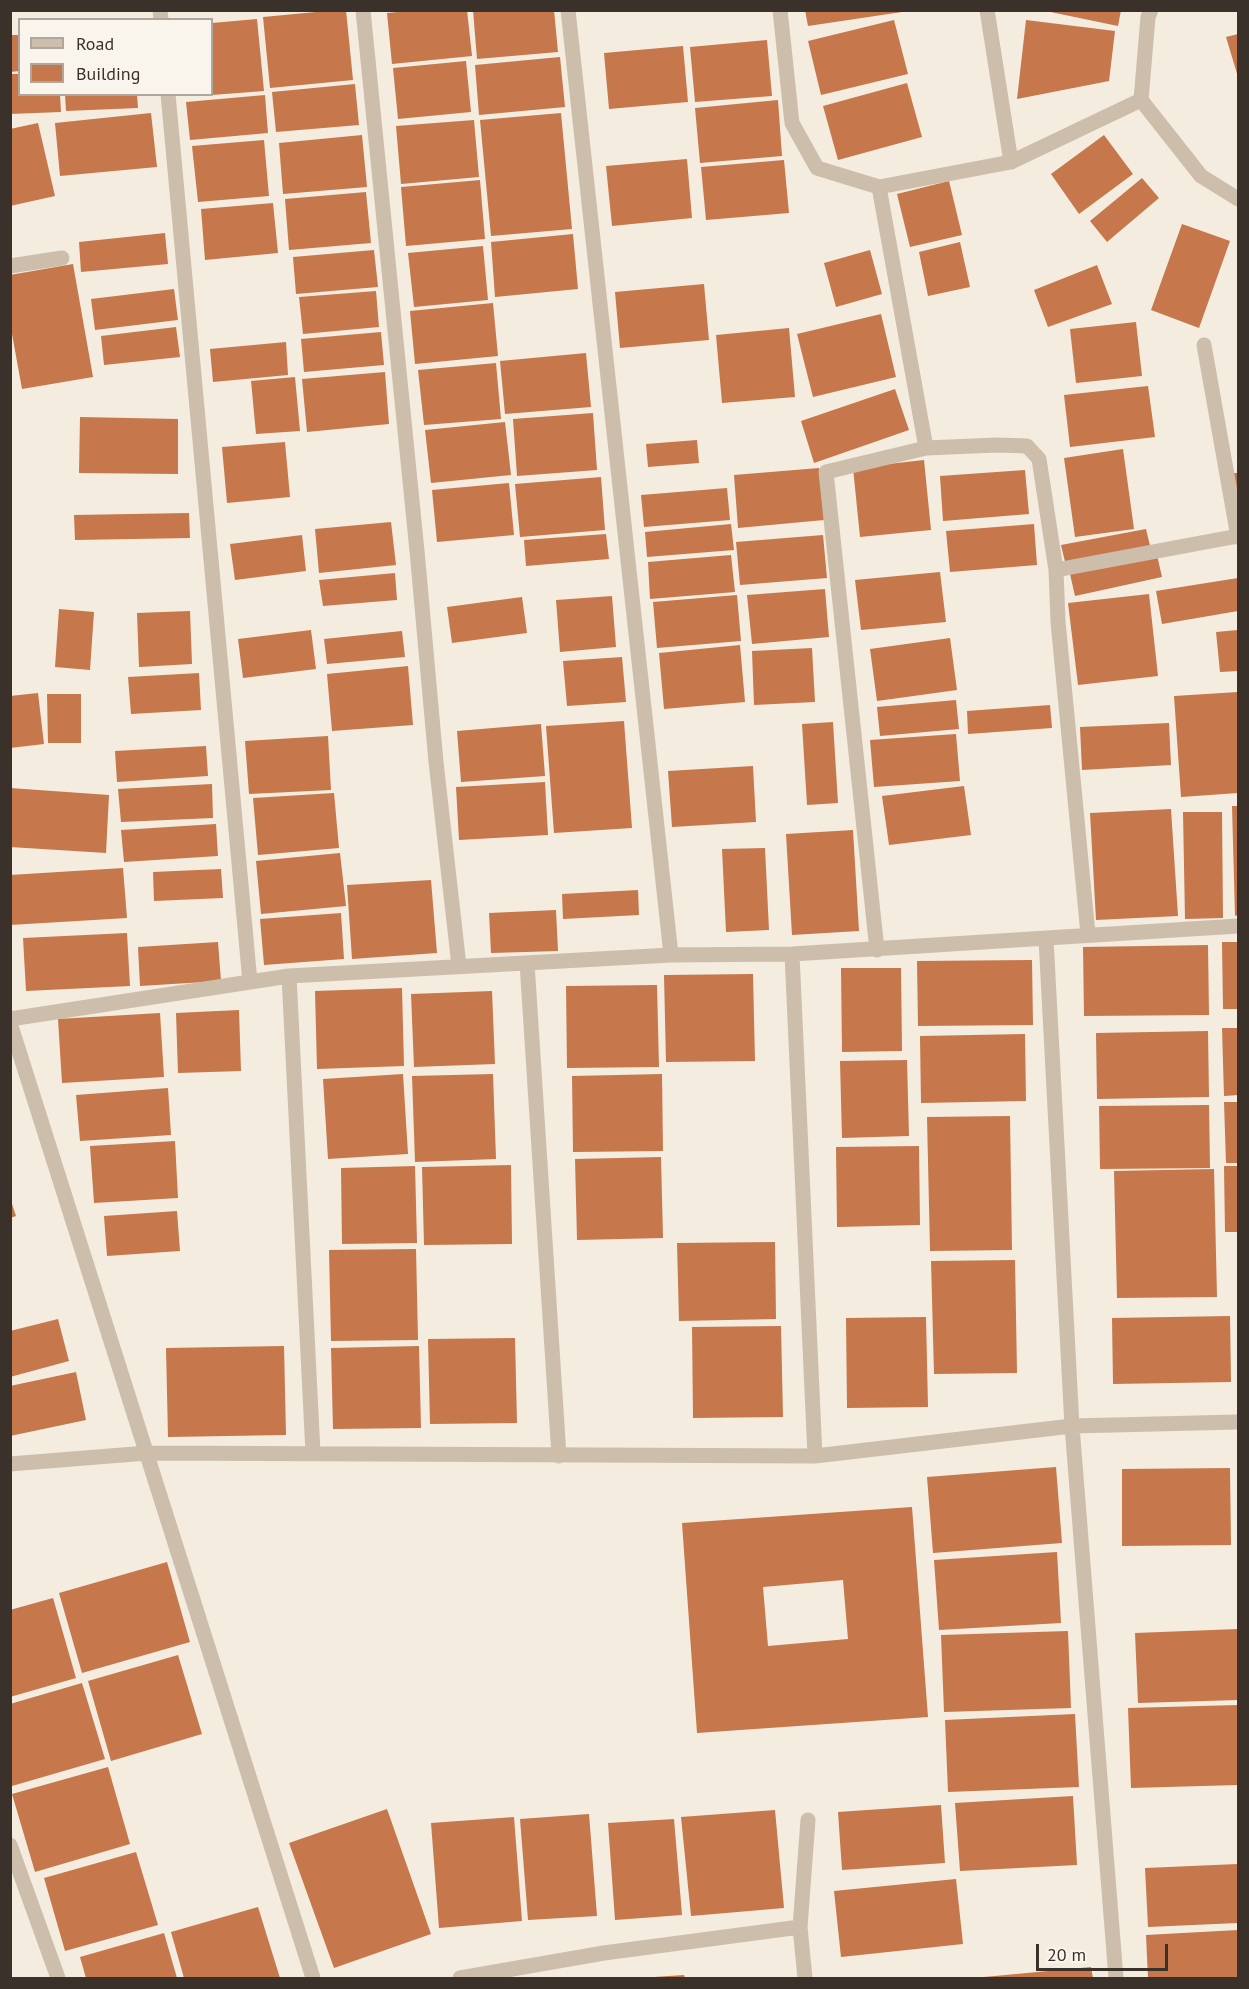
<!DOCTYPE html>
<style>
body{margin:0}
#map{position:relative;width:1249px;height:1989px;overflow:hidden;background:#f3ecdf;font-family:"PT Sans",sans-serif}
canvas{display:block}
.frame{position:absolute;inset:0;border:12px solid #39312a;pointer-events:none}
.legend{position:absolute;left:18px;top:18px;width:195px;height:78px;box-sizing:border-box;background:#faf5ec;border:2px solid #ada79e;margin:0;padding:8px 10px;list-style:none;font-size:18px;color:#39312a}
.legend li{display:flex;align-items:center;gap:12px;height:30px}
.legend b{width:30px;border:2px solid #ada79e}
.scale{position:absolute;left:1036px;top:1944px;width:132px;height:27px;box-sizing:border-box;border:3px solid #39312a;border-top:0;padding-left:8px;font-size:18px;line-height:21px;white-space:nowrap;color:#39312a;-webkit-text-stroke:4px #faf5ec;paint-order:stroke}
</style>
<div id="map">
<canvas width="1249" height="1989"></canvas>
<div class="frame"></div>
<ul class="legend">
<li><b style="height:8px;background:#ccbeab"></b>Road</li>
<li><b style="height:16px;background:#c6774b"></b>Building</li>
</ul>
<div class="scale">20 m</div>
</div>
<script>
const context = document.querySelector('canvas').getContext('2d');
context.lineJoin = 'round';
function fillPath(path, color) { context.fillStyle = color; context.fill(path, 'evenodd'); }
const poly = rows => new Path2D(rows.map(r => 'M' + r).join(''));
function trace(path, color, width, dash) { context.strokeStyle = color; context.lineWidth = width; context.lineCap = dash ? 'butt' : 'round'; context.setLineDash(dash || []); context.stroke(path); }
const building = poly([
 [337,10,346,10,353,80,270,88,263,17],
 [419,10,467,10,472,56,392,64,387,13],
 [473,10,554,10,558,52,477,59],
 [805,10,902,10,902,12,808,26],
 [1041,10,1121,10,1118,26],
 [257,19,264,91,212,95,212,23],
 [894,20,908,74,821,95,808,41],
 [1026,20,1115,31,1109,81,1017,99],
 [1238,34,1238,77,1226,37],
 [10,35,20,35,20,71,10,72],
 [767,40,772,96,695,102,690,47],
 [683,46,688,102,609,109,604,53],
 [560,57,565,107,479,115,475,65],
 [466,61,471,112,398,119,393,68],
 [10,74,20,74,20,94,60,94,61,112,10,114],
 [907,83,922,137,838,160,823,106],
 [355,84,359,125,276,132,272,92],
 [65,94,137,94,138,108,66,111],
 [265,95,268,133,190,140,186,102],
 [778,100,782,156,700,163,695,108],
 [151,113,157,167,60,176,55,123],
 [561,113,572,229,491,236,480,120],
 [474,120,479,177,401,184,396,126],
 [38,123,55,196,10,206,10,129],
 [362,135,367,187,283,194,279,143],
 [1104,135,1133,174,1079,214,1051,174],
 [264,140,269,196,198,202,192,146],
 [687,159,692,218,612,226,606,166],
 [784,160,789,213,706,220,701,167],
 [1142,178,1159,198,1107,242,1090,221],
 [480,180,485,239,406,246,401,187],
 [949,181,962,235,910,247,897,194],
 [366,192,371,243,289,250,285,199],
 [273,203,278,253,205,260,201,209],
 [1182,224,1230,241,1199,328,1151,310],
 [165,233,168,264,81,272,79,242],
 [573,234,578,289,495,297,491,242],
 [960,242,970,287,928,296,919,252],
 [483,246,488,300,414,307,408,253],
 [374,250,378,287,296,294,293,257],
 [870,250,882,294,836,307,824,263],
 [73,264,93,377,22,389,10,323,10,275],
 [1097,265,1112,304,1048,327,1034,290],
 [704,284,709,340,620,348,615,292],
 [174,289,178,320,95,330,91,299],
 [376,291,379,327,303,334,299,297],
 [493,303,498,356,415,364,410,311],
 [881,314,896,377,813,397,797,334],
 [1136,322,1142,376,1076,383,1070,329],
 [176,327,180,357,104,365,101,336],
 [789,328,795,397,722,403,716,335],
 [381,332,384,365,304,372,301,339],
 [286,342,288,375,213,382,210,349],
 [586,353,591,407,505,414,500,361],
 [496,363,501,419,424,425,418,370],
 [385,372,389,424,307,432,302,379],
 [295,377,300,431,256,434,251,381],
 [1148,386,1155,437,1070,447,1064,395],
 [895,389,909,430,814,463,801,421],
 [593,413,597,470,517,476,513,419],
 [80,417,178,419,178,474,79,473],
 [505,422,511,475,431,483,425,430],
 [697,440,699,463,648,467,646,444],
 [285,442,290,497,227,503,222,447],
 [1123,449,1134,529,1075,537,1064,458],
 [924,460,931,530,860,537,853,468],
 [819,468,824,520,738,528,734,475],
 [1025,470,1029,514,943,521,940,476],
 [1232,473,1238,473,1238,505],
 [601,477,605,530,520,537,515,484],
 [509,483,514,535,437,542,432,490],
 [727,488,730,520,644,527,641,495],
 [189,513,190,538,75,540,74,515],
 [391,522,396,565,319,573,315,529],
 [731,524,734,550,647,557,645,532],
 [1034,524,1037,565,950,572,946,531],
 [1146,529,1151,550,1066,566,1061,545],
 [606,534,609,559,526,566,524,540],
 [302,535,306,571,235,580,230,544],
 [823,535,827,578,740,585,736,542],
 [731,555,735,592,650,599,648,562],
 [1157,555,1162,577,1075,596,1070,574],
 [940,572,946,622,861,630,855,580],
 [395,573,397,600,323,606,319,580],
 [1238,578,1238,611,1162,624,1156,591],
 [825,589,829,637,752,644,747,595],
 [1149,594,1158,676,1078,685,1068,603],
 [737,595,741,641,657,648,653,602],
 [612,596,616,647,560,652,556,600],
 [522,597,527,633,452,643,447,607],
 [59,609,94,612,90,670,55,667],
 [190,611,192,664,139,667,137,613],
 [311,630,316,669,243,678,238,639],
 [1238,630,1238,671,1220,672,1216,632],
 [402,631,405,657,327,664,324,639],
 [950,638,957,690,877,701,870,649],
 [740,645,745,702,664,709,659,653],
 [812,648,815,702,754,705,752,651],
 [622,657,626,702,567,706,563,661],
 [408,666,413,725,332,731,327,674],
 [199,673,201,710,131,714,128,677],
 [1238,692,1238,793,1181,797,1174,696],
 [38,693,44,744,10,748,10,696],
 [47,694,81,694,81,743,48,743],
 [956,700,959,729,880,736,877,707],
 [1050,705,1052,728,968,734,967,711],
 [624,721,632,828,554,833,546,726],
 [833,722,838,803,807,805,802,724],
 [1169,723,1171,765,1082,770,1080,727],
 [541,724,545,776,461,782,457,731],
 [956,734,960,781,874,787,870,740],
 [328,736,331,790,249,794,245,741],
 [206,746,208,776,117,782,115,751],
 [753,766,756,822,672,827,668,771],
 [545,782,548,835,459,840,456,787],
 [212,784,213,818,121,822,118,789],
 [964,786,971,835,889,845,882,796],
 [10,788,109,795,106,853,10,847],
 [334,793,339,848,258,855,253,798],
 [1232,806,1238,806,1238,915,1235,916],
 [1171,809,1178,916,1096,920,1090,813],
 [1183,812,1222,812,1223,918,1185,919],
 [216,824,218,856,124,862,121,830],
 [853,830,859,931,792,935,786,834],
 [765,848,769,930,726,932,722,849],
 [340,853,346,906,261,914,256,861],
 [123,868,127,918,10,925,10,875],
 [221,869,223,898,154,901,153,872],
 [431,880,437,953,352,959,347,885],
 [638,890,639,915,563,919,562,894],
 [556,910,558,951,491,953,489,913],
 [341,913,344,959,264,965,260,919],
 [127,933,130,986,26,991,23,938],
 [218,942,221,981,140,986,138,947],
 [1222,942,1238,942,1238,1009,1223,1009],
 [1208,945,1209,1015,1084,1016,1083,947],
 [1032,960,1033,1025,918,1026,917,961],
 [841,968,901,968,902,1051,842,1052],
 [753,974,755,1061,666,1062,664,975],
 [657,985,659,1067,567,1068,566,986],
 [402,988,404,1066,317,1069,315,991],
 [492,991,495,1064,414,1067,411,994],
 [239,1010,241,1071,178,1073,176,1013],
 [160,1013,164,1077,62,1083,58,1019],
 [1222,1028,1238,1028,1238,1095,1224,1096],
 [1208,1031,1209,1097,1097,1099,1096,1033],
 [1025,1034,1026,1101,921,1103,920,1036],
 [907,1060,909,1136,842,1138,840,1061],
 [403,1074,408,1154,328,1159,323,1079],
 [493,1074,496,1159,415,1162,412,1076],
 [662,1074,663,1151,573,1152,572,1076],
 [168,1088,171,1135,80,1141,76,1095],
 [1224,1102,1238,1102,1238,1163,1226,1163],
 [1209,1105,1210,1168,1100,1169,1099,1106],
 [1010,1116,1012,1250,930,1251,927,1117],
 [175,1141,178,1198,94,1203,90,1146],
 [919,1146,920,1225,837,1227,836,1147],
 [661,1157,663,1238,577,1240,575,1159],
 [511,1165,512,1244,424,1245,422,1167],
 [415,1166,417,1243,342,1244,341,1168],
 [1224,1166,1238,1166,1238,1232,1225,1232],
 [1214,1169,1217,1297,1117,1298,1114,1171],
 [10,1198,16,1216,10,1218],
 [177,1211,180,1251,107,1256,104,1216],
 [775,1242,776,1319,679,1321,677,1243],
 [416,1249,418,1340,331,1341,329,1250],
 [1015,1260,1017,1373,934,1374,931,1261],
 [1230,1316,1231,1382,1113,1384,1112,1318],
 [926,1317,928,1407,847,1408,846,1318],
 [58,1319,69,1361,10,1377,10,1331],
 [781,1326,783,1417,693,1418,692,1327],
 [515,1338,517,1423,430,1424,428,1339],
 [284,1346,286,1435,168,1437,166,1348],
 [419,1346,421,1428,333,1429,331,1348],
 [76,1372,86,1420,10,1436,10,1386],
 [1056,1467,1062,1543,933,1553,927,1477],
 [1230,1468,1231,1545,1122,1546,1122,1469],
 [912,1507,928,1717,697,1733,682,1523],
 [843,1580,848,1639,768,1646,763,1587],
 [1057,1552,1061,1623,939,1630,934,1560],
 [167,1562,190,1642,82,1673,59,1593],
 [53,1598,76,1678,10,1697,10,1610],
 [1238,1629,1238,1700,1138,1703,1135,1633],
 [1068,1631,1071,1708,944,1712,941,1635],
 [178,1655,202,1734,111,1761,88,1681],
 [82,1683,105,1759,12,1786,10,1704],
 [1238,1705,1238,1785,1131,1788,1128,1708],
 [1075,1714,1079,1787,948,1792,945,1720],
 [108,1767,130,1844,35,1872,12,1794],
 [1073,1796,1077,1865,960,1871,955,1803],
 [941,1805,945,1863,842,1870,838,1812],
 [387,1809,431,1934,334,1968,289,1843],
 [775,1810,784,1908,691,1916,681,1817],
 [589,1814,597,1916,528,1920,520,1819],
 [514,1817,522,1921,439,1928,431,1823],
 [674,1819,682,1915,615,1920,608,1823],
 [136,1852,158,1925,65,1951,44,1878],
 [1238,1864,1238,1923,1148,1927,1145,1868],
 [956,1879,963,1944,841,1957,834,1891],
 [258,1907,280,1978,184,1978,171,1932],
 [1238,1930,1238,1978,1148,1978,1146,1935],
 [164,1933,177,1978,86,1978,80,1957],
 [1091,1967,1093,1978,984,1978,984,1977],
 [684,1975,685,1978,654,1978,654,1977]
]);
const minor = poly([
 [160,10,161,20],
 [363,10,417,551,436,762,459,966],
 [568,10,671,955],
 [780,10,792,123,817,168,879,187,1011,162,1141,100],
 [987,10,1011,162],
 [1151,10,1148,17,1141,100,1201,176,1238,199],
 [168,94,250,982],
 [879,187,926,448],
 [10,266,62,258],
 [1204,345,1238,537],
 [1056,570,1238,536],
 [1046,939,1072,1426,1116,1978],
 [877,950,826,472,926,448,997,445,1027,446,1039,459,1056,570,1058,622,1088,934],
 [792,954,815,1456],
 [527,963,559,1456],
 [289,976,313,1453],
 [10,1019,289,976,671,955,792,954,1238,926],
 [10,1023,313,1978],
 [10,1464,147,1453,815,1456,1072,1426,1238,1422],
 [10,1845,58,1978],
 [460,1978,604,1953,800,1927],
 [805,1978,800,1927,808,1820]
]);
fillPath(building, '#c6774b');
trace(minor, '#ccbeab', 15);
</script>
